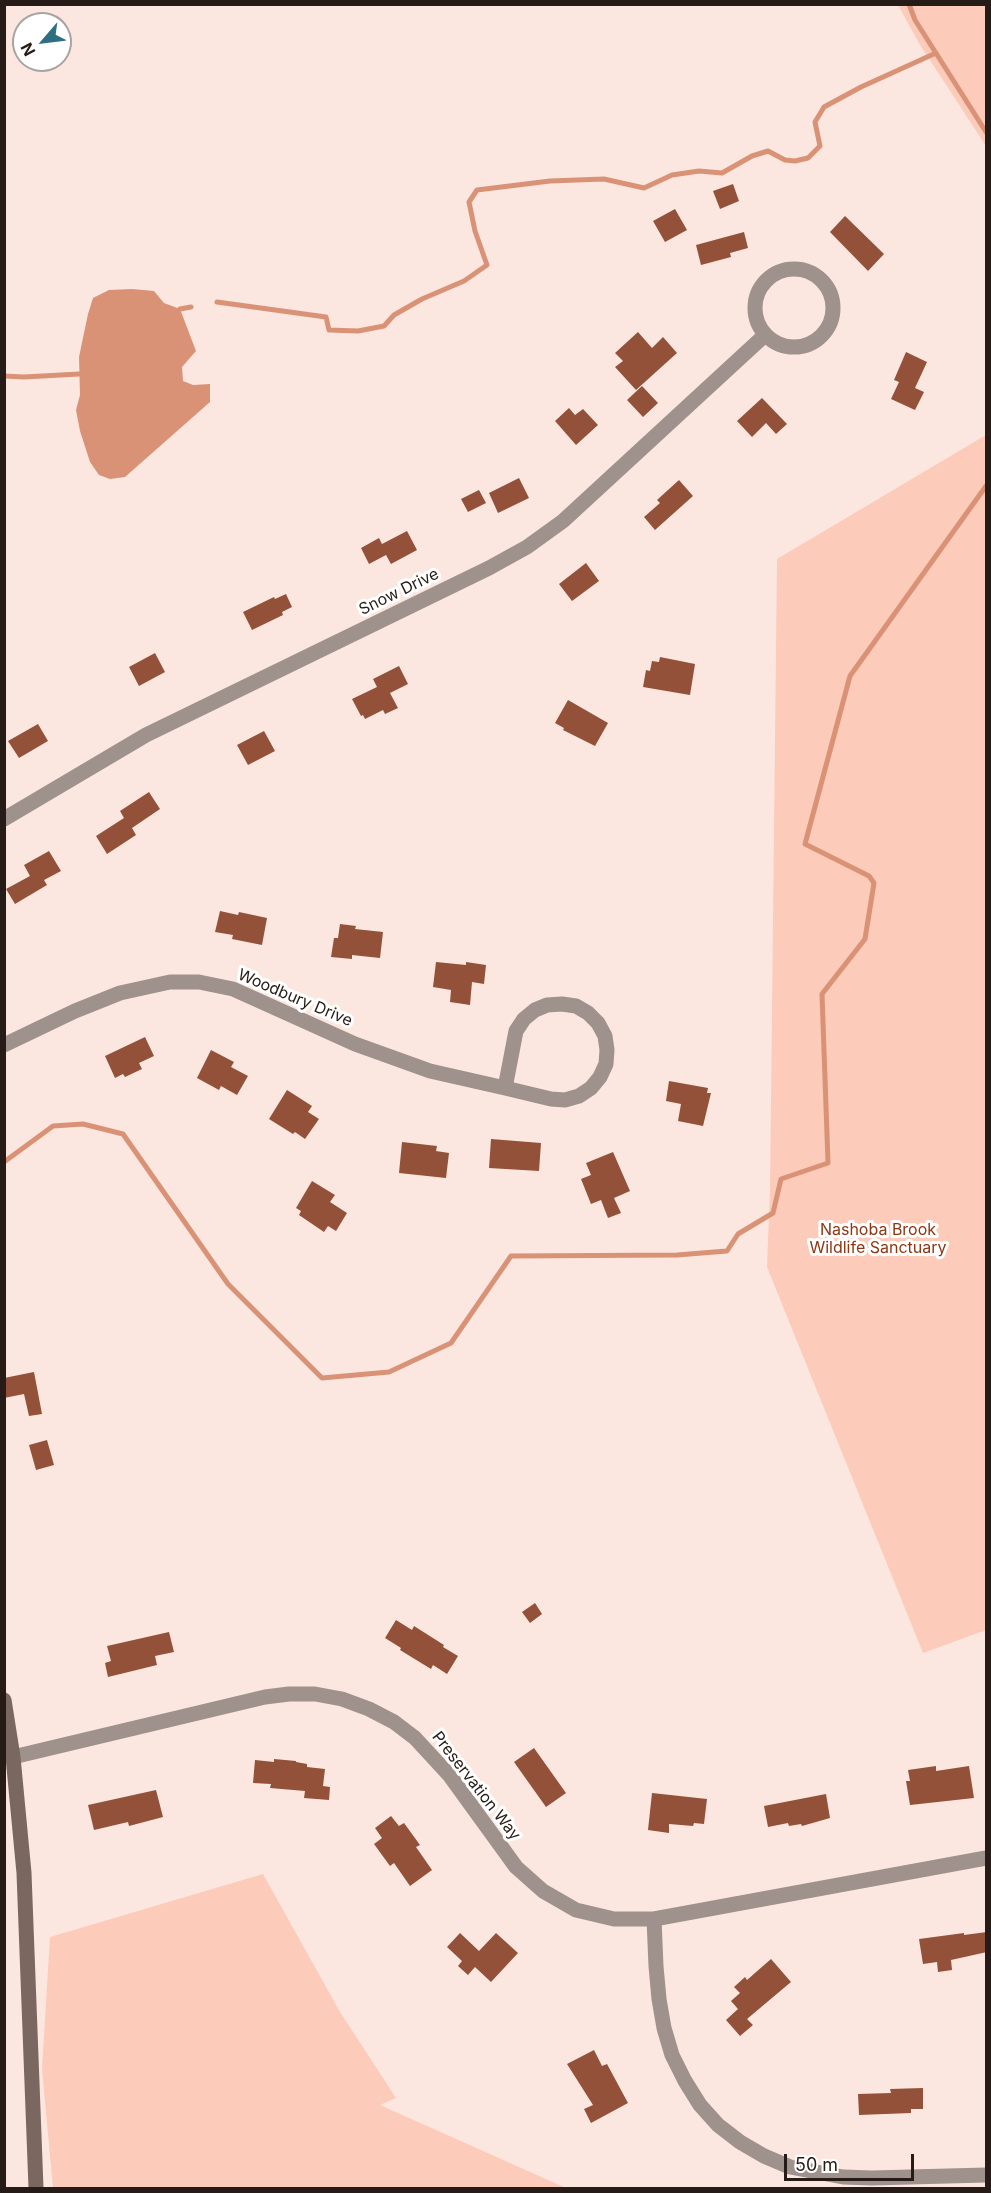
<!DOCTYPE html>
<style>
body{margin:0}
#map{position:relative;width:991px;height:2193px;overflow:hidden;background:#fbe7df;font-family:Inter,sans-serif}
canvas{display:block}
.frame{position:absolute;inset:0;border:6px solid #261b16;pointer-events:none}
.north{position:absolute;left:12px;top:12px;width:60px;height:60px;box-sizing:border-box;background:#fff;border:2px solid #a8a4a2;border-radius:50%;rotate:242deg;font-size:16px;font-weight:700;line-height:24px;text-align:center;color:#261b16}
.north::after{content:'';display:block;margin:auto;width:21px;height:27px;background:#2e6f82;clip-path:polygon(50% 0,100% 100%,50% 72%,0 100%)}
.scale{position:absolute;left:784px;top:2154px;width:130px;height:27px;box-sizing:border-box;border:3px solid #261b16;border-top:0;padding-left:8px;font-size:18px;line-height:21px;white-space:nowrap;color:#261b16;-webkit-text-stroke:4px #fff;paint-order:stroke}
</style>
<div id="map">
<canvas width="991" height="2193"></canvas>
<div class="frame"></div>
<div class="north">N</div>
<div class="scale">50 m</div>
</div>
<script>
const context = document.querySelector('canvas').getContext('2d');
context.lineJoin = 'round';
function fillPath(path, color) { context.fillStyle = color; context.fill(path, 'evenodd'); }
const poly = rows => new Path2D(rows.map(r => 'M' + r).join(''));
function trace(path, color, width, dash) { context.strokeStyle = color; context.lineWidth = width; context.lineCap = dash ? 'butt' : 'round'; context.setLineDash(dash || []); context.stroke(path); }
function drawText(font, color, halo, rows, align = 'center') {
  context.font = font + ' Inter,sans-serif'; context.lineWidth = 6; context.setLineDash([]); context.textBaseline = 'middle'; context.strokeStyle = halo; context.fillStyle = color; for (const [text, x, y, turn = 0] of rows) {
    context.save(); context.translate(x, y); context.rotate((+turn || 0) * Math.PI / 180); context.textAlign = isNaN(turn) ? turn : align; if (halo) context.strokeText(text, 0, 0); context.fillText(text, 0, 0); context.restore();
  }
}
const green = poly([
 [898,5,986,5,986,146,920,45],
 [986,435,986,1630,923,1653,767,1267,770,1191,777,559],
 [263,1874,340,2012,396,2098,380,2105,566,2188,53,2188,42,2069,50,1937]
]);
const water = poly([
 [132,289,154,291,164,303,180,309,196,351,182,367,183,381,193,385,210,384,210,402,125,477,110,479,99,475,90,462,80,431,76,410,80,395,79,357,88,314,93,298,109,290]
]);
const stream = poly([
 [909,4,915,20,986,132],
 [217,302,326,317,329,330,358,331,384,326,394,315,422,299,464,281,487,265,475,231,469,202,477,190,550,181,604,179,644,188,672,175,699,171,722,173,752,156,768,151,785,160,795,161,808,158,820,146,815,122,824,107,861,87,936,53],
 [180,309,191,307],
 [4,376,24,377,79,374],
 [4,1162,53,1126,83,1124,123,1134,228,1284,322,1378,389,1372,451,1343,511,1256,677,1255,727,1251,738,1234,773,1213,781,1179,828,1163,822,994,865,939,874,883,869,876,805,844,850,676,986,486]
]);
const building = poly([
 [733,184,739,201,720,209,713,191],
 [675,209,687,230,665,242,653,221],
 [845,216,884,254,868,271,830,232],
 [744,232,748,248,730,253,731,257,701,265,696,245],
 [638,332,652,348,663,337,677,353,636,390,615,367,623,361,615,353],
 [906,352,927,362,915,388,924,392,915,410,891,399,899,382,894,380],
 [642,386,658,403,643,417,627,400],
 [762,398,787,424,776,434,766,423,752,437,737,421],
 [569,408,575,415,583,409,598,425,576,445,555,421],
 [519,478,529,498,498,513,489,493],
 [679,480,693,496,655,530,644,517,660,503,657,500],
 [479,490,486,503,468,512,461,499],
 [407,531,417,550,391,564,386,555,369,564,361,548,379,538,382,544],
 [586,563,599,581,572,601,559,584],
 [286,594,292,607,282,612,283,615,252,630,243,612,274,597,275,599],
 [155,653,165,672,139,686,129,667],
 [660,657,695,664,690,695,643,687,646,670,650,671,652,661,659,662],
 [399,666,408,684,390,693,398,708,385,714,383,710,365,719,363,715,361,716,352,699,377,687,373,679],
 [568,700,608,723,595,746,563,730,564,728,555,723],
 [38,724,48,741,19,758,8,741],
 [264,731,275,751,248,765,237,745],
 [149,792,160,809,132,828,136,835,107,854,96,836,124,818,120,811],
 [49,851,61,871,44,880,47,885,15,904,6,889,30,876,24,865],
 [220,911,238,915,239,912,267,918,262,945,232,939,233,935,215,932],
 [340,924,356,926,355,929,383,932,380,958,352,955,352,959,331,957,334,938,338,938],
 [436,962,466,965,466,962,486,965,484,984,472,982,470,1005,450,1002,451,990,433,987],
 [145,1037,154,1056,139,1063,142,1069,125,1077,123,1074,115,1078,105,1056],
 [211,1050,234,1062,231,1067,248,1076,237,1095,221,1086,219,1090,197,1078],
 [669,1081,708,1088,707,1093,711,1093,703,1126,678,1121,681,1104,666,1101],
 [287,1090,312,1106,308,1112,319,1119,305,1139,295,1132,293,1134,269,1119],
 [491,1139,541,1143,539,1171,489,1168],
 [402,1142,437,1146,436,1151,449,1153,446,1178,399,1173],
 [613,1152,630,1191,614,1198,621,1213,608,1218,601,1200,591,1204,581,1179,591,1175,586,1163],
 [312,1181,335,1195,330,1202,347,1213,336,1231,328,1226,324,1232,299,1215,301,1211,296,1208],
 [34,1372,42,1414,29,1416,24,1394,4,1398,4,1378],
 [47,1440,54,1465,36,1470,29,1445],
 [535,1603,542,1614,530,1623,522,1612],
 [396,1620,412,1630,414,1626,444,1645,443,1647,458,1656,447,1674,433,1665,431,1669,400,1650,401,1648,385,1638],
 [169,1632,174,1652,155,1656,157,1665,108,1677,105,1663,111,1661,107,1646],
 [534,1748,566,1793,546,1807,514,1762],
 [274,1759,296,1761,296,1762,307,1764,307,1767,325,1769,323,1786,330,1787,329,1800,304,1798,305,1791,270,1788,271,1784,253,1783,255,1760,274,1762],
 [936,1766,936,1771,969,1766,974,1798,910,1805,906,1781,910,1781,908,1770],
 [156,1790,163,1817,129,1826,128,1822,94,1830,88,1805],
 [652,1793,707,1799,704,1824,694,1823,693,1826,669,1824,669,1833,648,1830],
 [826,1794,830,1818,802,1826,801,1824,789,1826,788,1823,768,1827,764,1806],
 [391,1816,399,1826,404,1823,420,1845,416,1847,432,1870,410,1886,394,1863,390,1866,374,1844,382,1838,375,1828],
 [987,1932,987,1952,951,1960,952,1970,938,1972,937,1962,923,1964,919,1939,964,1933,964,1935],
 [460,1933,479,1951,496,1933,518,1953,491,1982,475,1967,468,1975,458,1966,462,1961,447,1947],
 [771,1959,791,1982,747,2019,753,2025,740,2036,726,2020,738,2009,731,2001,740,1993,734,1987,745,1977,747,1980],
 [594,2050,602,2066,607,2064,628,2103,591,2123,584,2109,593,2105,567,2064],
 [923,2088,923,2109,911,2109,911,2113,859,2115,858,2094,891,2093,890,2089]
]);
const minor = poly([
 '755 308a39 39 0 1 1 78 0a39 39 0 1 1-78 0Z',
 [4,819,146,735,489,568,527,547,563,521,765,335],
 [4,1045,75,1011,120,993,170,982,199,982,233,989,355,1044,430,1071,505,1088,551,1099,565,1100,579,1096,591,1088,600,1077,606,1064,607,1050,605,1036,598,1023,588,1013,576,1006,562,1004,547,1005,535,1010,524,1019,516,1031,505,1088],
 [13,1757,265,1697,289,1694,315,1694,342,1699,369,1709,394,1722,415,1738,450,1776,516,1867,543,1891,576,1910,614,1919,654,1919,986,1858],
 [654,1919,656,1966,659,1999,664,2028,672,2055,685,2081,700,2105,718,2125,740,2142,764,2156,790,2167,843,2177,872,2178,986,2175]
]);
const secondary = poly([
 [4,1700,13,1757,24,1873,36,2188]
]);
const streetNames = [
 ["Snow Drive",399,592,-26],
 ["Woodbury Drive",295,998,23],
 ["Preservation Way",476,1786,52]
];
const parkNames = [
 ["Nashoba Brook",878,1230],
 ["Wildlife Sanctuary",878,1248]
];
fillPath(green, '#fccbba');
fillPath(water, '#da9277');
trace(stream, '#da9277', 5);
fillPath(building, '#935139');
trace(minor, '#9f918c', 15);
trace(secondary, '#7a6760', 15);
drawText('16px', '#261b16', '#fff', streetNames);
drawText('16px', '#8d3612', '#fff', parkNames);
</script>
